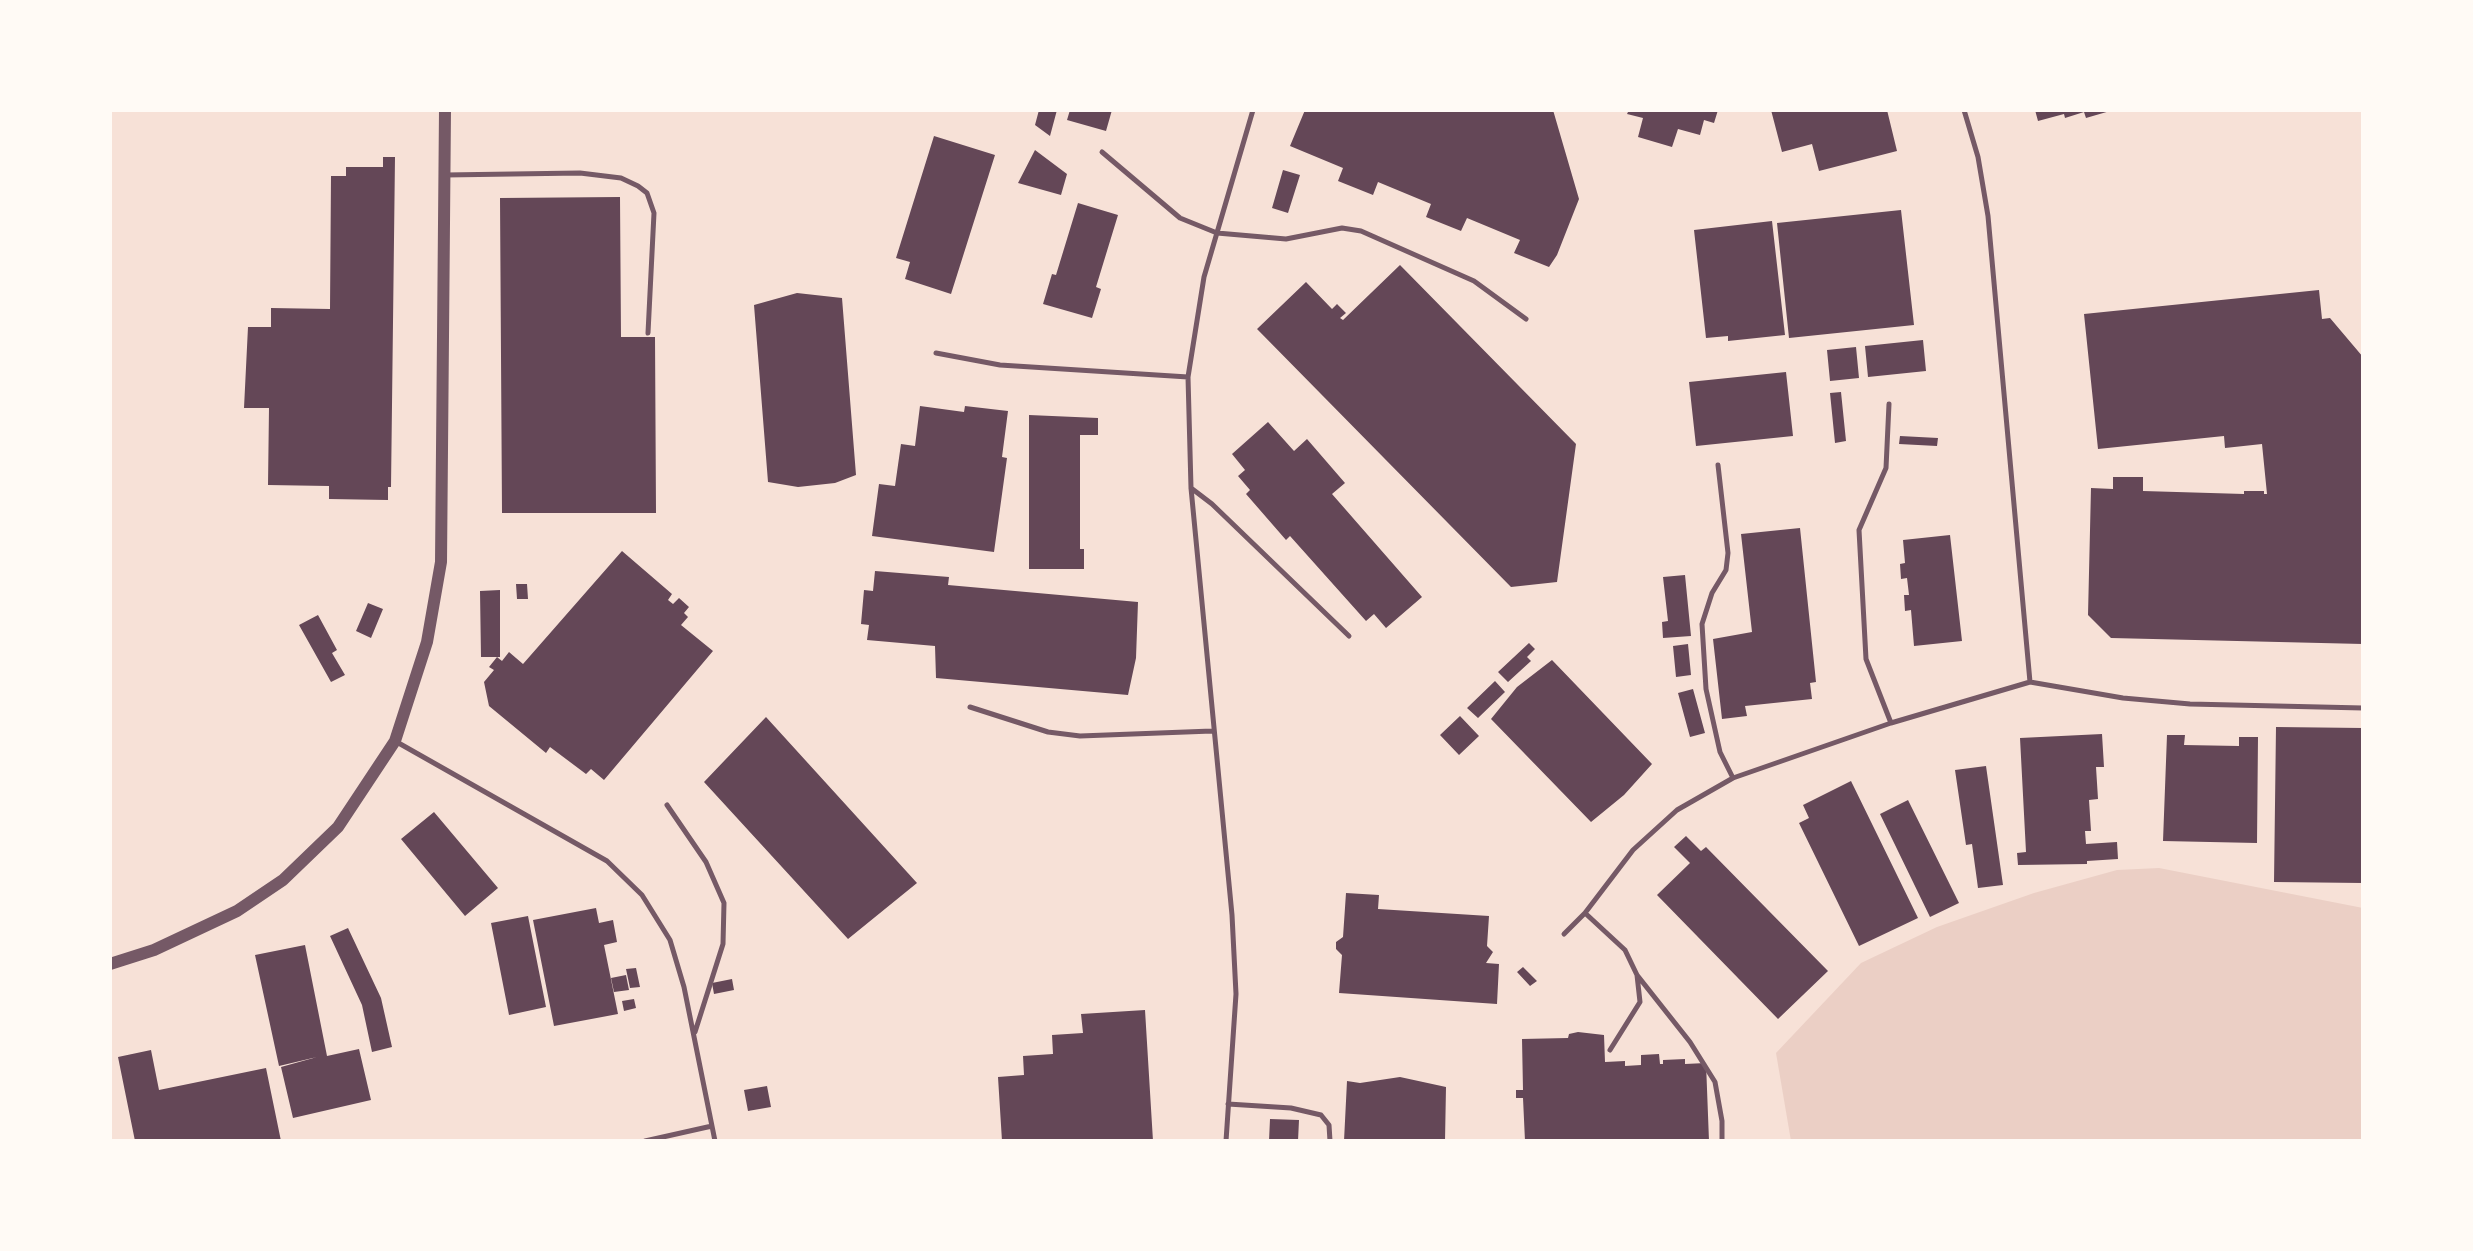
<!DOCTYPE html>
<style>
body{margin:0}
#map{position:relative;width:2473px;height:1251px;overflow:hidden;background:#f7e1d7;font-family:"Asap Condensed",sans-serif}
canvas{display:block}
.frame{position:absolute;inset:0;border:112px solid #fffaf5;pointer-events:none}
</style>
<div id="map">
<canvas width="2473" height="1251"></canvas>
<div class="frame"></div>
</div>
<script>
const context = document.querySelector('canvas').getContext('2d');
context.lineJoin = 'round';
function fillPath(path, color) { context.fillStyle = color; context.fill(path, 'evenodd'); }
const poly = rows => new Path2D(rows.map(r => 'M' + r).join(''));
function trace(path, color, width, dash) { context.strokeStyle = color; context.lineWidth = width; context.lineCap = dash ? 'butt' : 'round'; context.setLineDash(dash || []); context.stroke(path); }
const green = poly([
 [2159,868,2363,908,2363,1141,1791,1141,1776,1053,1861,963,1937,927,2034,893,2117,870]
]);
const building = poly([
 [1039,110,1057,110,1050,136,1035,125],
 [1070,110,1112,110,1106,131,1067,120],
 [1305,110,1553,110,1579,199,1557,255,1549,267,1514,253,1520,240,1467,218,1461,231,1426,217,1431,204,1378,182,1373,195,1338,181,1343,168,1290,146],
 [1629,110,1718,110,1714,123,1704,120,1700,135,1678,129,1672,147,1638,137,1643,118,1627,114],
 [1771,110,1887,110,1897,151,1819,171,1812,144,1782,152],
 [2035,110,2110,110,2110,111,2086,118,2084,112,2065,118,2064,114,2038,121],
 [934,136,995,155,951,294,905,279,910,262,896,258],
 [1035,150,1067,174,1061,195,1018,183],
 [383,157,395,157,391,487,388,487,388,500,329,499,329,486,268,485,269,408,244,408,248,327,271,327,271,308,330,309,331,176,346,176,346,167,383,167],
 [1283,170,1300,175,1288,213,1272,208],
 [620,197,621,337,655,337,656,513,502,513,500,198],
 [1078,203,1118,215,1096,287,1101,289,1092,318,1043,304,1052,274,1056,275],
 [1901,210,1914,325,1789,338,1777,223],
 [1772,221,1785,335,1728,341,1728,336,1706,338,1694,230],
 [1400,265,1576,444,1557,582,1511,587,1257,329,1306,282,1332,309,1337,304,1346,313,1340,318,1343,320],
 [2319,290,2322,319,2330,318,2363,357,2363,644,2111,638,2088,615,2091,488,2113,489,2113,477,2143,477,2143,491,2244,494,2244,491,2264,491,2264,494,2267,494,2262,444,2225,448,2224,436,2098,449,2084,314],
 [797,293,842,298,856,475,835,483,798,487,768,482,754,305],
 [1923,340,1926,371,1868,377,1865,346],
 [1856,347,1859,378,1830,381,1827,350],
 [1786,372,1793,436,1696,446,1689,382],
 [1841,392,1846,441,1835,443,1830,393],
 [920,406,964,412,965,406,1008,411,1002,457,1007,458,994,552,872,536,879,484,895,486,901,444,915,446],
 [1029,415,1098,418,1098,435,1080,435,1080,549,1084,549,1084,569,1029,569],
 [1268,422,1294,451,1307,439,1345,483,1332,494,1422,597,1386,628,1374,614,1366,621,1290,536,1286,540,1246,494,1250,490,1238,476,1245,470,1232,454],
 [1900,436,1938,438,1937,446,1899,444],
 [1800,528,1816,682,1810,683,1812,699,1745,706,1747,716,1722,719,1713,639,1752,632,1741,534],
 [1950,535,1962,641,1914,646,1911,610,1905,611,1904,595,1909,595,1907,578,1901,579,1900,564,1905,563,1903,540],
 [622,551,672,594,668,600,673,604,679,598,689,607,684,613,688,617,681,625,713,651,604,780,591,769,586,774,550,747,546,753,489,706,484,682,494,670,489,667,497,657,502,661,509,652,523,664],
 [875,571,949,577,948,585,1138,602,1136,658,1128,695,936,678,935,646,867,640,869,625,861,624,864,590,873,591],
 [1685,575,1691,636,1663,638,1662,622,1668,621,1663,577],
 [516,584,527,584,528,599,517,599],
 [500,590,500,657,481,657,480,591],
 [368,603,383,609,371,638,356,631],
 [318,615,337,650,332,653,345,675,331,682,299,625],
 [1529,643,1535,649,1527,657,1531,661,1508,682,1498,672],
 [1688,644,1691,675,1676,677,1673,646],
 [1552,660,1652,764,1624,795,1591,822,1491,719,1517,687],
 [1495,681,1505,692,1478,718,1467,708],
 [1693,689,1705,733,1690,737,1678,693],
 [1460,716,1479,736,1459,755,1440,735],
 [766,717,917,883,848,939,704,782],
 [2276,727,2363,728,2363,883,2274,882],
 [2102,734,2104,767,2096,767,2098,799,2089,800,2091,831,2085,831,2086,844,2117,842,2118,859,2087,861,2087,864,2018,865,2017,853,2026,852,2020,738],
 [2167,735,2185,735,2184,745,2239,746,2239,737,2258,737,2257,843,2163,841],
 [1986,766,2003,885,1978,888,1972,844,1966,845,1955,770],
 [1851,781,1918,918,1859,946,1799,823,1809,818,1803,805],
 [1908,800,1959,903,1930,917,1880,814],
 [434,812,498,888,465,916,401,839],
 [1686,836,1701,851,1706,847,1828,971,1778,1019,1657,895,1690,863,1674,847],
 [1346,893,1379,895,1378,909,1489,916,1487,946,1493,952,1486,963,1499,964,1497,1004,1339,993,1342,955,1336,949,1336,942,1343,937],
 [596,908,599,923,613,920,617,942,604,945,618,1014,554,1026,533,920],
 [528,916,546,1007,509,1015,491,923],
 [348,928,381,998,392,1047,372,1052,362,1005,330,936],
 [305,945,327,1056,359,1049,371,1100,293,1118,281,1067,317,1057,279,1066,255,955],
 [1523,967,1537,981,1530,986,1517,972],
 [636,968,640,987,630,988,626,969],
 [626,975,629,990,614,992,611,978],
 [732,979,734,990,714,994,712,983],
 [634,999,636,1008,624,1011,622,1001],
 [1145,1010,1153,1141,1002,1141,998,1077,1024,1075,1023,1056,1053,1054,1052,1035,1083,1033,1081,1014],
 [1578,1032,1604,1035,1605,1062,1625,1061,1625,1066,1641,1065,1641,1055,1659,1054,1660,1064,1663,1064,1663,1060,1685,1059,1685,1064,1706,1063,1709,1141,1525,1141,1523,1098,1516,1098,1516,1090,1523,1090,1522,1039,1568,1038,1569,1034],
 [151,1050,159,1090,266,1068,281,1141,135,1141,118,1057],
 [1400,1077,1446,1087,1445,1141,1344,1141,1347,1081,1360,1083],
 [767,1086,771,1107,748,1111,744,1090],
 [1270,1119,1299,1120,1298,1141,1269,1141]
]);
const service = poly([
 [1964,110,1978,157,1988,216,2030,682],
 [1102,152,1180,218,1217,233,1286,239,1342,228,1361,231,1474,281,1526,319],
 [445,175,580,173,621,178,638,186,647,193,654,213,648,333],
 [936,353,1000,365,1188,377],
 [1889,404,1886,468,1859,530,1866,659,1891,723],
 [1718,465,1728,553,1726,570,1712,593,1702,624,1706,689,1720,752,1733,778],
 [1191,488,1212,504,1349,636],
 [970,707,1048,732,1080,736,1212,731],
 [395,741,607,861,642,895,670,940,684,987,715,1141],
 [667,805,706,862,724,903,723,944,695,1032],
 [1585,913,1625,950,1637,975,1640,1002,1610,1050],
 [1564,934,1585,913,1633,850,1677,810,1733,778,1891,723,2030,682,2123,698,2190,704,2363,708],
 [1637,975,1690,1042,1715,1082,1722,1121,1722,1141],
 [1228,1104,1291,1108,1321,1115,1329,1125,1330,1141],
 [645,1141,712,1126],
 [1226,1141,1236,994,1232,915,1191,488,1188,377,1204,277,1253,110]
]);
const tertiary = poly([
 [110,964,154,950,237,911,283,880,338,827,395,741,427,642,441,562,445,110]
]);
fillPath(green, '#ebcfc5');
fillPath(building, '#644757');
trace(service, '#755966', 5);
trace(tertiary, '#755966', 12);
</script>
